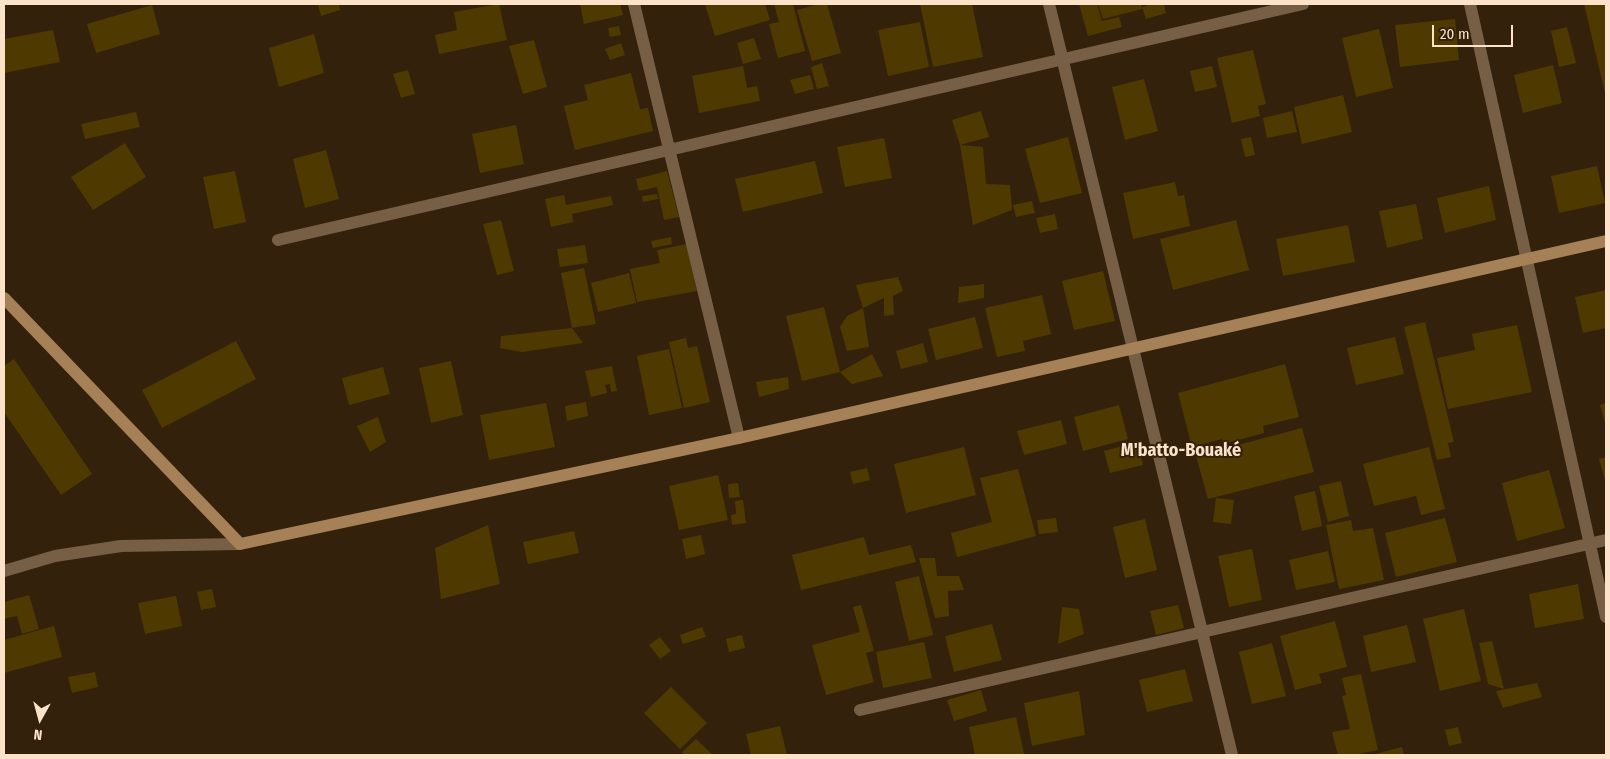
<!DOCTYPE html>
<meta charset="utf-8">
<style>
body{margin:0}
#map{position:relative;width:1610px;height:759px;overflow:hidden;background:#33210b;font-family:"Fira Sans Condensed",sans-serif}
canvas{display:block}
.frame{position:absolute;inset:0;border:5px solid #fbe2c8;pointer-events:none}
.north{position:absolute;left:15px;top:694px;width:50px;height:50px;-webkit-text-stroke:4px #33210b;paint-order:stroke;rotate:187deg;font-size:14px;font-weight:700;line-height:20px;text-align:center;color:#fbe2c8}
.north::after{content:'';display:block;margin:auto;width:18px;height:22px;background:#fbe2c8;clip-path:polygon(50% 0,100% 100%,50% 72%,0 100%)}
.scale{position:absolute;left:1432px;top:25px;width:81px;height:22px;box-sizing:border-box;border:2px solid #fbe2c8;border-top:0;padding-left:6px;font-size:15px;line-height:18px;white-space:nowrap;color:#fbe2c8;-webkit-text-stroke:4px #33210b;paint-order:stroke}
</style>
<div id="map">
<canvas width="1610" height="759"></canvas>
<div class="frame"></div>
<div class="north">N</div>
<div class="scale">20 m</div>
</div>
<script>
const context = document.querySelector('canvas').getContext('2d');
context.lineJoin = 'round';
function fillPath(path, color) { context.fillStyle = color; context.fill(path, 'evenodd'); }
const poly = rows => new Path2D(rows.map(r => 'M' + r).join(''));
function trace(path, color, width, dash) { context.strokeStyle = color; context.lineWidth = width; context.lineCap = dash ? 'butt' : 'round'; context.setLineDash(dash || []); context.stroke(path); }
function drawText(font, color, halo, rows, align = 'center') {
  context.font = font + ' "Fira Sans Condensed",sans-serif'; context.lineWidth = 4; context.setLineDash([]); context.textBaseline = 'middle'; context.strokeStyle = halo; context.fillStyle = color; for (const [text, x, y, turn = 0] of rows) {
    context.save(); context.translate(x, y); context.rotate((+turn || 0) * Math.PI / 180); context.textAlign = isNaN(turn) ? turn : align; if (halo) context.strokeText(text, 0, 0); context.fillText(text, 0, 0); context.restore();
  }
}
const building = poly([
 [318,4,339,4,340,10,321,16],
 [499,4,507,40,439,54,435,35,457,30,454,12],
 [580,4,620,4,623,15,584,24],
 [705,4,765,4,770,20,715,36],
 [774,4,793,4,805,51,778,58,769,24,779,22],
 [819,4,827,4,841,53,812,61,797,10],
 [920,4,972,4,983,57,933,67],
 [1079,4,1097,4,1102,21,1119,17,1122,27,1088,36],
 [1098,4,1141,4,1142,9,1103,19],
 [1147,4,1164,4,1166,13,1146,19,1142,7,1147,6],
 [1584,4,1606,4,1606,92,1605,93],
 [152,5,160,34,96,53,87,24],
 [1455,19,1459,60,1400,67,1395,25],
 [920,22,929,67,888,76,878,30],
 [619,26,621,35,610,37,608,28],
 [1567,27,1576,63,1559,67,1551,31],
 [1379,29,1393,88,1356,97,1342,38],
 [53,30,60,62,4,73,4,39],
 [314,34,324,73,279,87,269,48],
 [754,38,761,59,743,64,737,43],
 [534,40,547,87,523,94,509,46],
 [621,43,625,55,610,60,605,49],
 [1253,50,1266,104,1258,106,1260,116,1232,123,1217,58],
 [822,63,829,86,817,89,811,67],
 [1553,65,1562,103,1523,113,1514,75],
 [743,66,747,88,757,86,760,101,699,113,692,76],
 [1212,66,1217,87,1195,92,1190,71],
 [408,70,415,94,401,98,393,74],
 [631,73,640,109,648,108,653,131,575,150,564,106,588,100,584,85],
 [810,75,814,89,795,94,790,80],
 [1144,79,1158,131,1125,140,1112,87],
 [1343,95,1352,132,1302,144,1294,107],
 [981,111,989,137,960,145,952,120],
 [1292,111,1297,132,1267,138,1263,118],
 [136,112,140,127,85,139,81,124],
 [516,125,524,164,480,173,472,134],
 [1068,137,1082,193,1040,203,1025,149],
 [1251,137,1255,155,1245,157,1241,139],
 [884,138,892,178,845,187,837,147],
 [125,143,146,177,93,210,71,177],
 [960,145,983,147,986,184,1010,185,1012,210,973,225],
 [326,150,339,199,305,208,293,159],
 [815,161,823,193,743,212,735,179],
 [1597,166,1605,203,1559,213,1551,176],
 [235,171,246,222,214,229,203,177],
 [667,171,679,217,664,220,657,187,639,191,636,179],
 [1175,182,1178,196,1184,195,1190,226,1133,239,1123,193],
 [1489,186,1496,220,1445,233,1437,198],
 [657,194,658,199,643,202,642,196],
 [564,195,566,205,611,196,613,205,572,214,573,222,551,227,545,199],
 [1032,201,1035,213,1016,217,1013,205],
 [1416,204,1423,239,1387,248,1379,211],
 [1055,214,1058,229,1040,233,1036,218],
 [501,220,514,271,497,275,483,224],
 [1236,220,1249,270,1173,290,1160,239],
 [1348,225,1355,262,1283,276,1276,239],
 [671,237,672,244,653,248,651,241],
 [687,244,697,291,637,302,630,269,660,263,657,250],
 [585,245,588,263,560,267,557,249],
 [584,268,596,324,572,328,561,273],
 [1103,271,1115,321,1074,330,1062,281],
 [629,273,636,303,598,312,591,283],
 [898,277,903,291,893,296,894,315,884,316,884,298,863,308,869,347,847,351,840,327,847,316,863,308,856,285],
 [984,284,984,298,958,303,959,287],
 [1606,290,1606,328,1583,333,1575,297],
 [1042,295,1051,334,1023,341,1025,351,997,357,985,308],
 [824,307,840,372,802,381,786,316],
 [975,317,983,348,936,360,928,329],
 [1425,322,1454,442,1448,443,1451,457,1437,460,1404,327],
 [1517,325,1532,392,1448,409,1437,358,1475,350,1472,334],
 [572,328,583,343,522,352,500,348,501,336],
 [1395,337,1404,374,1356,385,1347,348],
 [686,338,688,348,697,346,710,402,684,408,669,342],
 [236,341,256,379,162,428,142,390],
 [923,343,928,362,901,369,896,351],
 [669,349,682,408,649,415,637,356],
 [872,354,883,376,852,384,840,372],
 [14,359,92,474,61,495,4,412,4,366],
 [451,361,463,415,431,423,419,368],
 [1285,364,1299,417,1263,426,1264,433,1223,444,1222,439,1192,447,1178,393],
 [612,366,617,391,611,392,610,384,605,385,607,393,591,397,585,371],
 [383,367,390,394,349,405,342,378],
 [788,377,789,389,759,397,756,382],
 [586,402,588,416,567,421,565,406],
 [546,403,555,447,489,460,480,415],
 [1606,403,1606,427,1600,405],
 [1119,405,1128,439,1083,451,1074,417],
 [378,417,386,442,370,452,357,426],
 [1061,420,1067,444,1024,455,1017,431],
 [1302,428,1314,472,1208,499,1196,456],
 [1137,442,1143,465,1110,473,1104,451],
 [964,447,976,495,906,513,894,464],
 [1429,447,1445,509,1421,515,1416,496,1374,506,1363,464],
 [1606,457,1606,484,1599,459],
 [867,468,870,480,853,484,850,472],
 [1018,469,1036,536,957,557,951,533,992,522,980,478],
 [1549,470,1565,528,1517,541,1502,483],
 [718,475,728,520,679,530,669,486],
 [1341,481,1349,516,1328,522,1319,486],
 [738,483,740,497,729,498,728,484],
 [1315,491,1322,526,1302,531,1294,496],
 [1216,498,1234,500,1231,524,1213,522],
 [743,500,746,523,732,525,731,515,736,514,735,501],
 [1056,518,1058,532,1039,534,1037,520],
 [1445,518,1457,562,1396,577,1385,533],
 [1145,519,1157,570,1125,578,1113,527],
 [1351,520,1353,531,1373,528,1384,580,1339,589,1326,525],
 [488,525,500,584,441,599,435,548],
 [574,531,579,553,528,564,523,542],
 [701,535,705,554,686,559,682,539],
 [864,537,869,555,911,545,916,562,801,590,792,555],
 [1252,549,1262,600,1229,607,1218,556],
 [1328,551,1335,582,1296,590,1289,560],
 [919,558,935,558,937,576,959,576,964,590,948,591,949,616,935,618],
 [919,576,933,635,909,641,895,582],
 [1578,584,1584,619,1535,628,1529,594],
 [212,589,216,607,201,610,197,592],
 [29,595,39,629,22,634,17,616,4,619,4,602],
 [176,596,182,626,145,634,138,603],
 [861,605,874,651,866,653,874,682,826,695,812,645,860,632,853,607],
 [1178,605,1184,628,1156,635,1150,611],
 [1062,607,1079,609,1084,634,1058,644],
 [1464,609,1481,681,1440,691,1423,619],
 [1335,621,1347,667,1319,674,1322,683,1295,690,1280,636],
 [992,624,1002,660,954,672,945,636],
 [1407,625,1416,662,1371,672,1363,636],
 [54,626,62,657,4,673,4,640],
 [702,627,706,637,683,644,680,635],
 [742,635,745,648,729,652,726,639],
 [660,637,671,651,660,659,649,645],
 [1492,641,1504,689,1488,684,1479,643],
 [924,642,932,678,883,688,876,652],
 [1272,643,1286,696,1252,704,1239,652],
 [1185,669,1193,701,1147,712,1139,680],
 [95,672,98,687,72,693,68,677],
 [1361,674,1378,750,1354,755,1338,755,1332,732,1350,729,1342,696,1346,695,1342,678],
 [1537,683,1542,697,1503,708,1496,691],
 [671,687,707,723,680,749,644,713],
 [981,690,987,711,954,721,947,700],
 [1079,691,1085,735,1032,746,1024,703],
 [1016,717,1024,754,975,755,969,727],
 [780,726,787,755,751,755,746,734],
 [1458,727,1462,743,1449,746,1445,730],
 [696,739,713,755,685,755,682,752],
 [1402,747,1404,755,1372,755]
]);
const street = poly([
 [634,4,739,438],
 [1049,4,1232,755],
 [1470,4,1606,617],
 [278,240,1303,4],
 [4,571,55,556,121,546,240,544],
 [860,710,1606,540]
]);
const secondary = poly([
 [4,298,240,544,739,438,1606,241]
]);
const quarterNames = [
 ["M'batto-Bouaké",1181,451]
];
fillPath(building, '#4e3a00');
trace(street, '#775f46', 12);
trace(secondary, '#a68056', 12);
drawText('bold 18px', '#fbe2c8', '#33210b', quarterNames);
</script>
